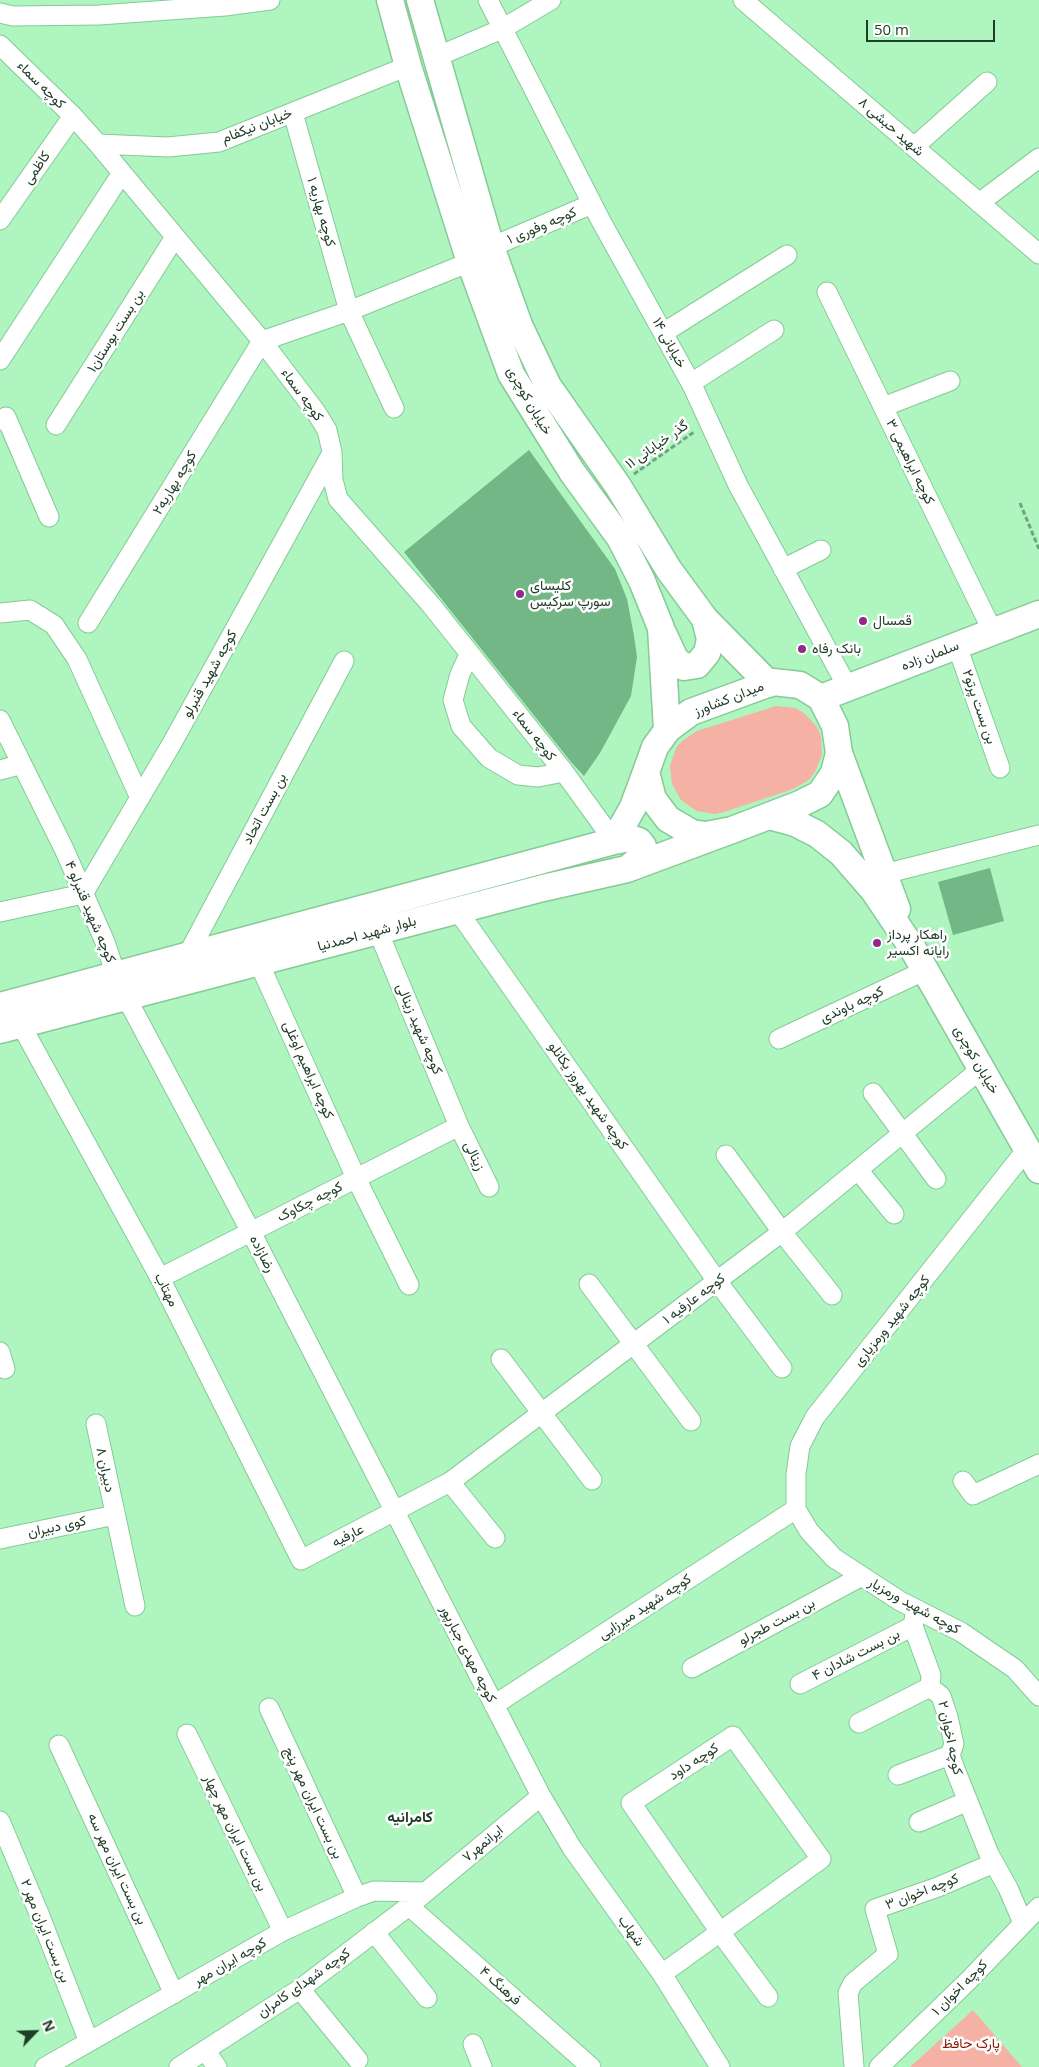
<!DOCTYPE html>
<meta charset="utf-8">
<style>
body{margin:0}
#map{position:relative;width:1039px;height:2067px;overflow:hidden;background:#aef5c0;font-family:"Open Sans",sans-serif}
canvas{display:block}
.north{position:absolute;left:10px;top:2007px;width:50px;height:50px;-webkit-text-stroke:4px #fff;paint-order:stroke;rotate:66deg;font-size:14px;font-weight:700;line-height:20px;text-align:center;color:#203d28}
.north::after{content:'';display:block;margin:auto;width:18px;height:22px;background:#203d28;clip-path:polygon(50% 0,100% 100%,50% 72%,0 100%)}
.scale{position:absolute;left:866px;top:20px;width:129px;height:22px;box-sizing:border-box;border:2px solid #203d28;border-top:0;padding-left:6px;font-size:15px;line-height:18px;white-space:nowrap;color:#203d28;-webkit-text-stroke:4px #fff;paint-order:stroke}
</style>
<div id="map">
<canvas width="1039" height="2067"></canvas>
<div class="north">N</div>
<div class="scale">50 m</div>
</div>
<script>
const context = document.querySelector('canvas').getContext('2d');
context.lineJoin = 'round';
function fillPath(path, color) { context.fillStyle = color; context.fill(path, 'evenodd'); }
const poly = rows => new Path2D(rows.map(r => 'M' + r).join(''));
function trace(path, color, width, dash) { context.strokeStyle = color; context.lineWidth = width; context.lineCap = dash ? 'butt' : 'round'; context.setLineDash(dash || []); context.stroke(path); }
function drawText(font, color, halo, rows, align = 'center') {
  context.font = font + ' "Open Sans",Vazirmatn,sans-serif'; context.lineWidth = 5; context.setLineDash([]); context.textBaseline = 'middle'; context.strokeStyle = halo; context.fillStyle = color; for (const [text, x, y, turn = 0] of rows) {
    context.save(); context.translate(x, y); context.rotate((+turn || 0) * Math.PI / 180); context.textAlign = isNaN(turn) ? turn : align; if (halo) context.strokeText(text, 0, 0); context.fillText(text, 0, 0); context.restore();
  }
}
const green = poly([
 [776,706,795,708,804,713,817,727,821,736,822,755,815,772,809,780,793,789,724,812,715,814,697,811,681,800,672,784,670,766,676,748,682,741,697,731],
 [973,2010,1022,2067,910,2067]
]);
const building = poly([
 [529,450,615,569,627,599,634,636,637,657,631,696,600,753,584,776,571,762,404,552],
 [990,868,1004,921,953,935,938,882]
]);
const path = poly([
 [634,474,694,432],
 [1020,503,1039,549]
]);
const street = poly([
 [488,0,601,221,693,387,738,485,848,688],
 [743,0,1039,254],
 [0,13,13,16,99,15,225,6,270,0],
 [0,45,73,116,98,144,262,341,316,412,327,430,332,452,333,480,338,499,431,605,564,772,614,841],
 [436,57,502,29,551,0],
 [293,113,349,311,394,408],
 [98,144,168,147,219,142,408,66],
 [914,147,987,82],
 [979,203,1039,158],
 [0,220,73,116],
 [491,247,592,204],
 [827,292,993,632],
 [663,333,787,255],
 [0,360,122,173],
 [691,383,774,330],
 [883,407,950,381],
 [0,420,6,417,49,517],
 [56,425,175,237],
 [783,569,821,550],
 [0,613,30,610,54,625,77,659,140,798],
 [88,623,262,341,349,311,470,262],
 [957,646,1000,768],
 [469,655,460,674,453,700,461,726,489,758,518,775,538,777,564,772],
 [0,720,64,849,105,942,116,975],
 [0,770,22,764],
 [884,874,1039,835],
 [458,911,717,1281,782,1368],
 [0,912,83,894,171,745,332,453],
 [378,931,459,1126,489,1187],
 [187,956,344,661],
 [259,963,356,1178,409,1285],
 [126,997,251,1232,541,1796,572,1848,662,1974,720,2067],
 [21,1025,160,1278,301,1560,450,1482,782,1232,981,1069],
 [779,1039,926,970],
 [873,1093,936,1179],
 [1027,1149,815,1417,800,1446,796,1474,796,1509,809,1531,834,1558,900,1601,961,1632,1015,1669,1039,1696],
 [726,1155,782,1232,832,1295],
 [858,1170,894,1214],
 [160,1278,459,1126],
 [589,1284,691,1421],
 [0,1352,5,1369],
 [501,1359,592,1480],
 [96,1424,135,1606],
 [963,1481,973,1495,1039,1464],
 [450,1482,495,1538],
 [0,1539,115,1515],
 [916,1609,913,1626,931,1675,930,1687,941,1696,948,1717,954,1744,950,1755,955,1769,989,1854,1008,1888,1023,1923],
 [692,1668,862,1576],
 [800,1684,913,1626],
 [494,1705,796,1509],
 [269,1708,357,1897],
 [859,1723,930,1687],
 [187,1734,283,1931],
 [59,1745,174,1994],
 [898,1775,950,1755],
 [0,1821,38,1911,89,2042],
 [919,1822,968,1801],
 [409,1906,591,2067],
 [374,1932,427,1998],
 [662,1974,720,1932,821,1859,733,1736,631,1803,720,1932,768,1997],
 [300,1989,358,2060],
 [473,2044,482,2067],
 [205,2050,217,2067],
 [45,2067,283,1931,357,1897,374,1891,425,1892],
 [179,2067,300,1989,409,1906,541,1796],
 [854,2067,848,1993,853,1983,888,1954,875,1909,938,1887,994,1863],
 [879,2067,969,1980,1039,1907]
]);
const secondary = poly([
 [390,0,408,66,470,262,511,374,572,472,620,538,642,581,661,628,667,730],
 [420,0,491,247,519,325,548,386,618,486,669,570,705,619,769,684],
 [664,635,675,659,684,667,697,665,707,653,710,639,705,619],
 [821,698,1039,614],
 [839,753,897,909],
 [769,816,795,823,817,834,841,853,874,891,913,949,1039,1170],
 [614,841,630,838,639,841,643,846,643,856,627,869],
 [0,1006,614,841,633,807,646,772],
 [0,1030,543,888,627,869,732,830,800,804,820,794,834,773,839,753,835,726,821,698,800,685,773,682,691,712,668,729,655,747,646,772,653,799,668,819,692,833,706,835,732,830]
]);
const markers = [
 [520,594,5,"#94288a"],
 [863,621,5,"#94288a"],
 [802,649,5,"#94288a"],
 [877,943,5,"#94288a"]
];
const streetNames = [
 ["کوچه سماء",41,85,45],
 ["خیابان نیکفام",257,126,-21],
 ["شهید حبشی ۸",891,127,41],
 ["کاظمی",37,168,-55],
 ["کوچه بهاریه ۱",321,212,74],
 ["کوچه وفوری ۱",542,226,-23],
 ["بن بست بوستان۱",116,331,-58],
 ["خیابانی ۱۴",669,343,61],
 ["کوچه سماء",302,395,54],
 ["خیابان کوچری",529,401,60],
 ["گذر خیابانی ۱۱",657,445,-35],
 ["کوچه ابراهیمی ۳",910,462,64],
 ["کوچه بهاریه۲",175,483,-59],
 ["سلمان زاده",930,656,-21],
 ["کوچه شهید قنبرلو",210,674,-61],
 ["میدان کشاورز",729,699,-21],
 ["بن بست پرتو۲",979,707,71],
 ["کوچه سماء",534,735,52],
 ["بن بست اتحاد",265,809,-62],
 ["کوچه شهید قنبرلو ۴",90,912,67],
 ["بلوار شهید احمدنیا",367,934,-15],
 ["کوچه باوندی",852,1005,-25],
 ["کوچه شهید زینالی",419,1029,67],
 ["خیابان کوچری",976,1060,60],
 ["کوچه ابراهیم اوغلی",308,1070,66],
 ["کوچه شهید بهروز یکانلو",588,1096,55],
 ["زینالی",474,1156,64],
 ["کوچه چکاوک",310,1202,-27],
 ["رضازاده",262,1254,63],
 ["مهتاب",166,1290,63],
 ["کوچه عارفیه ۱",694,1299,-37],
 ["کوچه شهید ورمزیاری",892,1321,-51],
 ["دبیران ۸",105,1470,78],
 ["کوی دبیران",57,1527,-12],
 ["عارفیه",348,1536,-27],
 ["کوچه شهید ورمزیار",914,1606,29],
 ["کوچه شهید میرزایی",645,1607,-33],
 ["بن بست طجرلو",777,1622,-28],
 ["کوچه مهدی جبارپور",468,1654,63],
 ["بن بست شادان ۴",856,1655,-27],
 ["کوچه اخوان ۲",950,1738,78],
 ["کوچه داود",694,1762,-33],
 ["بن بست ایران مهر پنج",313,1803,65],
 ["بن بست ایران مهر چهار",235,1833,64],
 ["ایرانمهر۷",483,1844,-40],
 ["بن بست ایران مهر سه",117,1869,65],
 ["کوچه اخوان ۳",922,1892,-21],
 ["۲ بن بست ایران مهر",45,1931,68],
 ["شهاب",631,1931,54],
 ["کوچه ایران مهر",230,1962,-30],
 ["کوچه شهدای کامران",304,1983,-35],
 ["فرهنگ ۴",500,1986,42],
 ["کوچه اخوان ۱",960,1988,-45]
];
const poiNames = [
 ["کلیسای",530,586],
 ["سورپ سرکیس",530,602],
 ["قمسال",873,621],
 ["بانک رفاه",812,649],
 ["راهکار پرداز",887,935],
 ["رایانه اکسیر",887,951]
];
const parkNames = [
 ["پارک حافظ",971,2044]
];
const neighbourhoodNames = [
 ["کامرانیه",410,1818]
];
fillPath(green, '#f5b1a3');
fillPath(building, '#72b785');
trace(street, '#85ca97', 21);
trace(secondary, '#85ca97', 29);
trace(path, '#6fa47d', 3, [5, 2.5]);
trace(street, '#fff', 19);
trace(secondary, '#fff', 26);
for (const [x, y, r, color] of markers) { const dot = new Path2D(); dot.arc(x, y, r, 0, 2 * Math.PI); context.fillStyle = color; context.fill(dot); trace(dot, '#fff', 2); }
drawText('14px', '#203d28', '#fff', streetNames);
drawText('14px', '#203d28', '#fff', poiNames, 'left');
drawText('14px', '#831b08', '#fff', parkNames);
drawText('bold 15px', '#203d28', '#fff', neighbourhoodNames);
</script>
